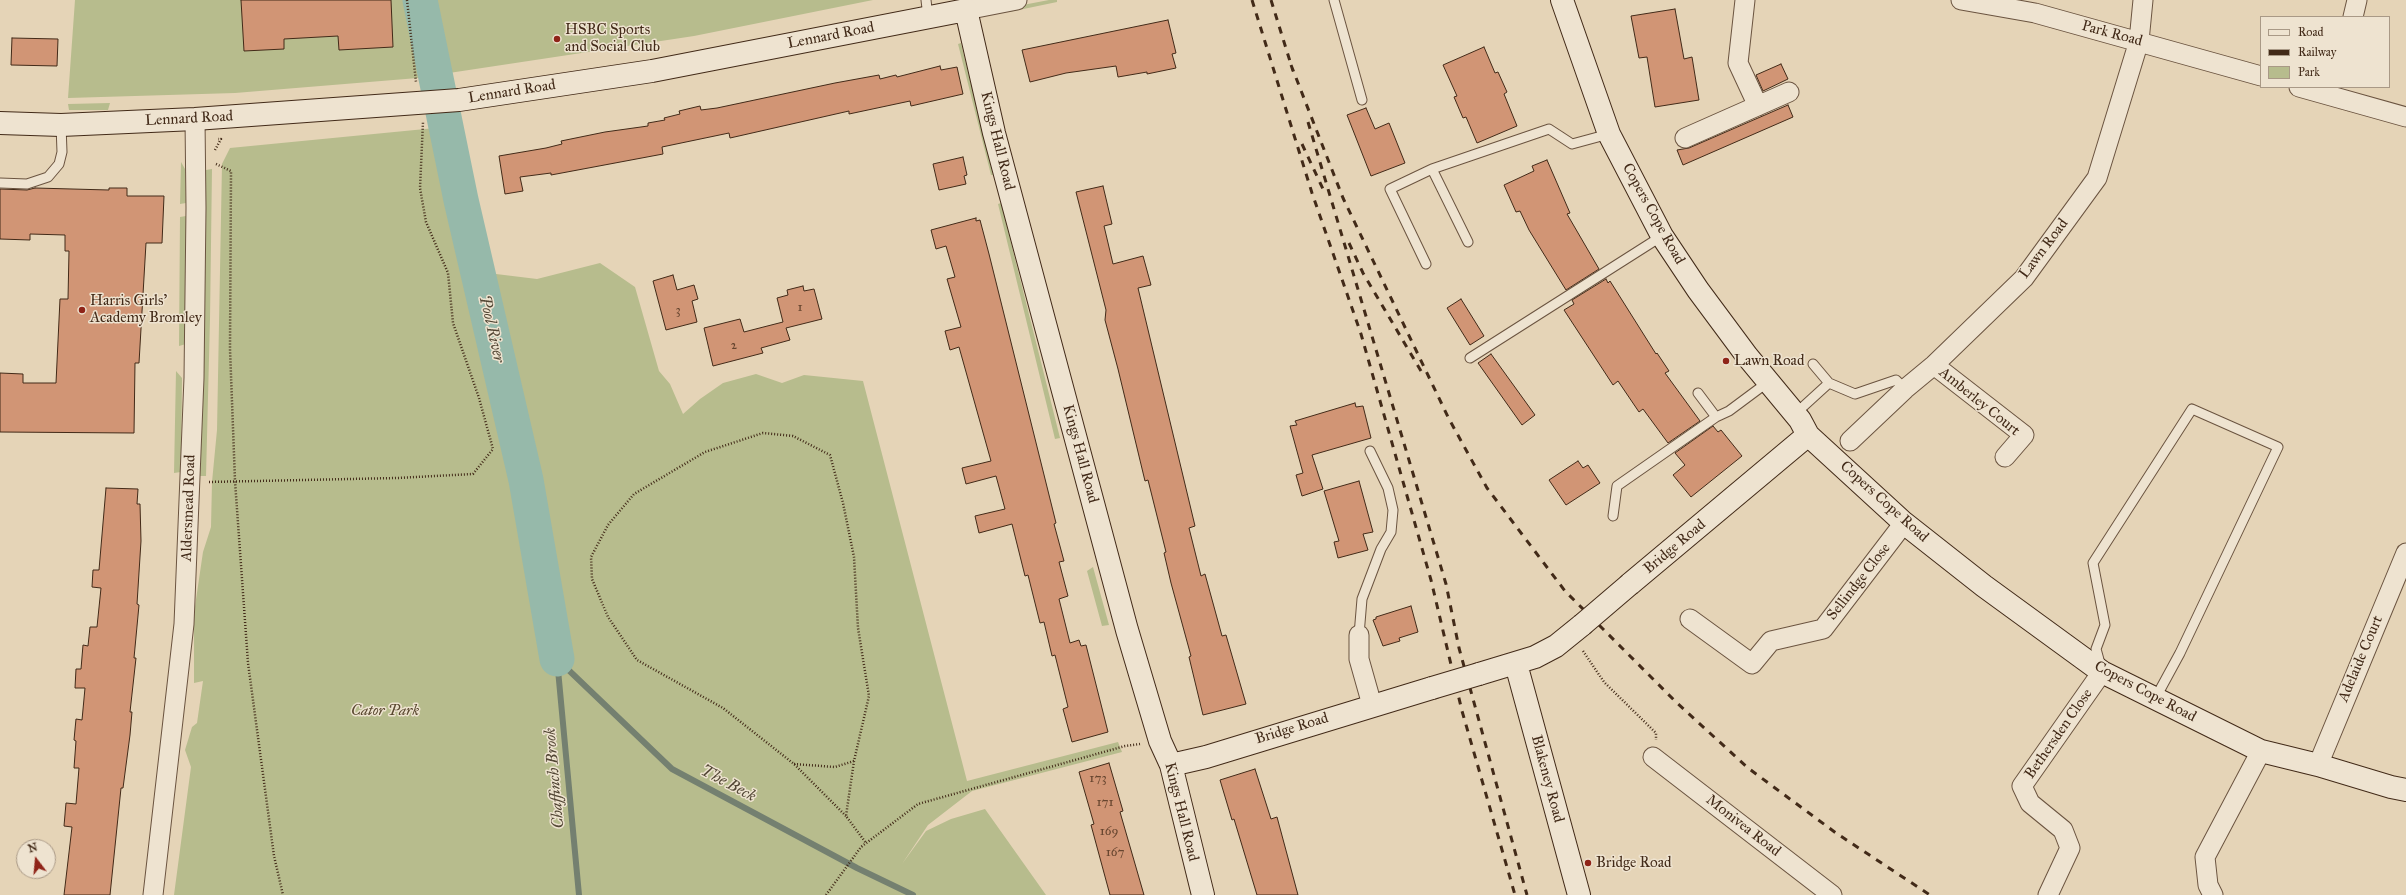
<!DOCTYPE html>
<style>
body{margin:0}
#map{position:relative;width:2406px;height:895px;overflow:hidden;background:#e5d4b7;font-family:"IM FELL Great Primer",serif}
canvas{display:block}
.legend{position:absolute;left:2260px;top:16px;width:130px;height:72px;box-sizing:border-box;background:#eee3d0;border:1px solid #a99986;margin:0;padding:5px 7px;list-style:none;font-size:12px;color:#422a18}
.legend li{display:flex;align-items:center;gap:8px;height:20px}
.legend b{width:20px;border:1px solid #a99986}
.north{position:absolute;left:16px;top:839px;width:40px;height:40px;box-sizing:border-box;background:#eee3d0;border:1px solid #a99986;border-radius:50%;rotate:344deg;font-size:11px;font-weight:700;line-height:16px;text-align:center;color:#422a18}
.north::after{content:'';display:block;margin:auto;width:14px;height:18px;background:#8f2418;clip-path:polygon(50% 0,100% 100%,50% 72%,0 100%)}
</style>
<div id="map">
<canvas width="2406" height="895"></canvas>
<ul class="legend">
<li><b style="height:5px;background:#eee3d0"></b>Road</li>
<li><b style="height:5px;background:#422a18"></b>Railway</li>
<li><b style="height:11px;background:#b7bc8d"></b>Park</li>
</ul>
<div class="north">N</div>
</div>
<script>
const context = document.querySelector('canvas').getContext('2d');
context.lineJoin = 'round';
function fillPath(path, color) { context.fillStyle = color; context.fill(path, 'evenodd'); }
const poly = rows => new Path2D(rows.map(r => 'M' + r).join(''));
function trace(path, color, width, dash) { context.strokeStyle = color; context.lineWidth = width; context.lineCap = dash ? 'butt' : 'round'; context.setLineDash(dash || []); context.stroke(path); }
function drawText(font, color, halo, rows, align = 'center') {
  context.font = font + ' "IM FELL Great Primer",serif'; context.lineWidth = 3; context.setLineDash([]); context.textBaseline = 'middle'; context.strokeStyle = halo; context.fillStyle = color; for (const [text, x, y, turn = 0] of rows) {
    context.save(); context.translate(x, y); context.rotate((+turn || 0) * Math.PI / 180); context.textAlign = isNaN(turn) ? turn : align; if (halo) context.strokeText(text, 0, 0); context.fillText(text, 0, 0); context.restore();
  }
}
const green = poly([
 [75,0,416,0,430,77,235,93,68,98],
 [429,0,873,0,694,36,449,73],
 [1049,0,1057,0,1057,2,1009,12,1007,8],
 [961,43,993,175,991,175,958,44],
 [110,103,108,110,69,110,68,104],
 [456,126,481,261,496,274,537,279,600,263,635,287,659,371,670,384,683,414,700,399,723,383,756,374,782,383,804,375,863,381,967,781,1118,742,1122,752,972,791,928,825,902,864,926,831,951,819,985,809,1046,895,174,895,191,767,185,750,192,727,197,723,203,681,194,683,194,613,203,552,211,527,212,482,217,430,222,164,230,148],
 [516,449,530,460,554,590,550,590,557,637,522,485],
 [181,162,185,169,186,203,180,204],
 [212,169,210,319,206,476,200,476,202,383,206,170],
 [1001,203,1043,370,1060,438,1055,439,998,204],
 [186,216,186,344,179,346,180,217],
 [176,371,182,378,181,472,174,473],
 [1093,567,1109,625,1102,626,1087,571]
]);
const stream = poly([
 [557,659,672,769,857,868,913,895],
 [557,659,579,895]
]);
const river = poly([
 [420,0,461,200,526,480,557,659]
]);
const building = poly([
 [241,0,391,0,393,47,339,50,338,36,284,39,284,49,244,51,241,0],
 [1675,9,1684,59,1692,57,1699,100,1655,107,1647,57,1639,58,1631,16,1675,9],
 [1168,20,1176,53,1172,54,1176,68,1147,74,1147,72,1118,77,1116,66,1066,73,1030,82,1022,50,1168,20],
 [12,38,58,39,57,66,11,65,12,38],
 [1484,47,1495,73,1498,72,1507,92,1504,94,1517,126,1477,143,1466,117,1463,118,1454,97,1457,96,1443,65,1484,47],
 [1781,64,1788,79,1763,91,1756,75,1781,64],
 [940,66,941,70,957,67,963,94,911,106,910,101,849,114,849,111,730,138,729,133,662,147,663,154,551,175,551,173,520,177,523,191,505,194,499,156,546,148,562,144,561,141,605,132,648,126,648,123,665,120,664,118,680,114,679,111,700,106,701,110,717,108,835,83,879,75,880,79,896,75,897,77,940,66],
 [1788,105,1793,117,1683,165,1677,150,1689,148,1788,105],
 [1366,108,1375,129,1389,123,1405,163,1371,176,1347,115,1366,108],
 [963,157,967,175,964,176,966,184,939,190,933,164,963,157],
 [1547,160,1570,213,1567,214,1599,269,1566,290,1529,230,1520,211,1516,212,1504,185,1534,171,1532,166,1547,160],
 [1103,186,1112,224,1104,226,1113,264,1143,256,1151,285,1138,288,1195,526,1189,528,1201,576,1205,574,1222,636,1226,635,1246,704,1203,715,1189,657,1191,656,1171,583,1164,553,1166,552,1148,480,1145,481,1118,369,1105,320,1106,310,1076,192,1103,186],
 [35,188,109,190,109,188,127,188,127,196,164,196,162,243,146,243,139,363,135,363,134,433,0,432,0,373,23,374,23,383,56,383,60,299,68,299,69,251,65,251,65,235,30,234,30,240,0,239,0,189,27,190,35,188],
 [976,218,976,221,980,220,989,254,1056,523,1054,524,1064,561,1059,562,1068,596,1059,599,1070,643,1079,640,1081,646,1086,645,1108,732,1072,742,1063,709,1068,707,1055,655,1052,656,1044,622,1040,623,1028,575,1025,576,1012,524,979,533,975,516,1005,509,996,476,966,484,962,468,991,461,959,347,950,350,945,331,961,327,947,279,955,277,946,246,936,249,931,230,976,218],
 [673,275,677,290,694,285,698,299,692,301,697,322,666,330,653,281,673,275],
 [1606,279,1608,283,1610,281,1656,354,1657,353,1669,371,1665,373,1700,421,1668,443,1643,409,1639,412,1618,381,1613,385,1564,310,1574,304,1572,300,1606,279],
 [803,286,804,291,814,289,822,319,786,328,790,340,761,348,763,353,713,366,704,328,740,319,744,332,783,322,777,298,788,295,787,290,803,286],
 [1461,299,1484,336,1470,345,1447,308,1461,299],
 [1491,354,1535,415,1522,425,1478,363,1491,354],
 [1355,403,1356,407,1363,406,1371,438,1312,455,1323,489,1302,496,1296,475,1303,473,1290,426,1297,425,1295,421,1355,403],
 [1713,426,1718,432,1721,430,1742,456,1691,497,1673,475,1685,465,1675,453,1713,426],
 [1578,461,1583,468,1588,465,1600,483,1566,505,1549,480,1578,461],
 [1359,481,1373,532,1363,534,1368,550,1338,558,1334,542,1339,541,1324,491,1359,481],
 [106,488,138,489,137,504,140,504,141,541,137,604,139,605,134,658,136,658,130,712,132,712,130,735,123,788,121,788,110,895,64,895,72,827,64,826,66,803,76,804,79,768,74,768,76,741,74,740,76,719,82,720,85,688,75,688,76,669,81,669,83,645,88,646,90,627,97,627,101,588,92,587,93,570,99,570,106,488],
 [1411,606,1418,632,1399,638,1400,641,1383,646,1373,620,1376,619,1376,617,1411,606],
 [1109,763,1123,811,1120,812,1144,895,1110,895,1091,825,1094,824,1079,772,1109,763],
 [1255,769,1271,819,1277,817,1298,895,1257,895,1234,819,1232,820,1220,780,1255,769]
]);
const path = poly([
 [407,0,416,82],
 [215,150,221,139,218,139],
 [216,164,231,171,230,349,235,481,248,663,274,856,283,895],
 [209,482,397,478,473,474,493,449,479,398,453,323,448,273,426,222,420,188,423,122],
 [1583,651,1604,682,1656,733,1656,740],
 [794,764,835,767,854,761],
 [846,816,794,764,723,708,637,660,608,617,592,579,591,557,608,525,634,494,705,452,763,433,793,436,830,455,843,503,854,557,858,628,869,696,854,761,846,816,866,843],
 [826,895,861,847,918,804,1125,746,1140,744]
]);
const lane = poly([
 [926,0,928,17],
 [1334,0,1362,100],
 [1432,169,1468,242],
 [0,183,27,184,48,177,59,164,62,152,61,125],
 [1426,264,1390,189,1432,169,1549,129,1572,144,1609,134],
 [1470,358,1662,236],
 [1829,383,1855,394,1896,380,1905,389],
 [1698,393,1716,417,1729,411,1768,382],
 [1795,414,1829,383,1813,364],
 [1613,516,1617,486,1716,417],
 [1359,635,1362,599,1381,549,1391,532,1393,510,1388,488,1370,451],
 [2101,667,2096,649,2105,625,2093,563,2192,409,2278,447,2180,653,2155,699]
]);
const street = poly([
 [1745,0,1738,63,1758,106],
 [1961,0,2035,13,2261,76],
 [966,10,1017,0],
 [2353,17,2357,0],
 [2299,87,2406,117],
 [1685,138,1789,92],
 [1934,365,2024,435,2005,457],
 [1850,441,1905,389,1934,365,2024,278,2097,178,2139,41,2143,0],
 [1690,619,1752,664,1771,641,1823,629,1904,523],
 [1359,635,1359,659,1372,705],
 [1653,757,1832,895],
 [2318,765,2406,553],
 [153,895,184,624,194,378,196,208,195,119],
 [2048,895,2070,848,2063,830,2030,803,2022,786,2102,672],
 [2213,895,2208,885,2205,857,2261,751]
]);
const secondary = poly([
 [1562,0,1609,134,1662,236,1698,290,1747,356,1800,420,1808,435,1904,523,1984,586,2102,672,2261,751,2318,765,2391,787,2406,790],
 [0,123,61,125,195,119,459,100,652,71,966,10,994,133,1127,630,1160,741,1171,765,1203,895],
 [1630,584,1808,435],
 [1516,664,1579,895],
 [1479,674,1535,657,1556,646,1582,625],
 [1171,765,1206,757,1432,688]
]);
const rail = poly([
 [1252,0,1312,193,1361,334,1431,580,1462,711,1515,895],
 [1271,0,1293,71],
 [1291,65,1343,198,1449,419,1487,488,1565,591,1676,702,1748,768,1836,833,1930,895],
 [1308,122,1446,584,1459,648,1527,895],
 [1302,144,1323,189],
 [1349,243,1363,273,1421,371]
]);
const secondaryBridge = poly([
 [1582,625,1630,584],
 [1432,688,1479,674]
]);
const markers = [
 [557,39,4,"#8f2418"],
 [82,310,4,"#8f2418"],
 [1726,361,4,"#8f2418"],
 [1588,863,4,"#8f2418"]
];
const numberNames = [
 ["1",800,308],
 ["3",678,311],
 ["2",734,346],
 ["173",1098,779],
 ["171",1105,803],
 ["169",1109,832],
 ["167",1115,853]
];
const poiNames = [
 ["HSBC Sports",565,30],
 ["and Social Club",565,47],
 ["Harris Girls'",90,301],
 ["Academy Bromley",90,318],
 ["Lawn Road",1734,361],
 ["Bridge Road",1596,863]
];
const streetNames = [
 ["Park Road",2112,34,15],
 ["Lennard Road",831,36,-11],
 ["Lennard Road",512,92,-9],
 ["Lennard Road",189,119,-3],
 ["Kings Hall Road",997,141,76],
 ["Copers Cope Road",1653,214,61],
 ["Lawn Road",2044,249,-53],
 ["Amberley Court",1979,402,39],
 ["Kings Hall Road",1080,454,75],
 ["Copers Cope Road",1884,502,42],
 ["Aldersmead Road",189,508,-88],
 ["Bridge Road",1675,547,-40],
 ["Sellindge Close",1859,582,-52],
 ["Adelaide Court",2361,659,-67],
 ["Copers Cope Road",2145,692,28],
 ["Bridge Road",1292,729,-17],
 ["Bethersden Close",2059,734,-55],
 ["Blakeney Road",1547,779,75],
 ["Kings Hall Road",1181,812,76],
 ["Monivea Road",1743,826,38]
];
const parkNames = [
 ["Cator Park",385,711]
];
const waterNames = [
 ["Pool River",491,329,77],
 ["Chaffinch Brook",555,778,-95],
 ["The Beck",728,784,28]
];
fillPath(green, '#b7bc8d');
trace(stream, '#748070', 6);
trace(river, '#96b9aa', 35);
fillPath(building, '#d19575');
trace(building, '#422a18', 1);
trace(lane, '#6b5440', 11);
trace(street, '#6b5440', 21);
trace(secondary, '#422a18', 24);
trace(path, '#422a18', 2.5, [1, 2]);
trace(lane, '#eee3d0', 9);
trace(street, '#eee3d0', 19);
trace(secondary, '#eee3d0', 22);
trace(rail, '#422a18', 3, [7, 7]);
trace(secondaryBridge, '#422a18', 24, []);
trace(secondaryBridge, '#eee3d0', 22);
for (const [x, y, r, color] of markers) { const dot = new Path2D(); dot.arc(x, y, r, 0, 2 * Math.PI); context.fillStyle = color; context.fill(dot); trace(dot, '#eee3d0', 1.5); }
drawText('13px', '#66452f', null, numberNames);
drawText('15px', '#422a18', '#eee3d0', poiNames, 'left');
drawText('15px', '#422a18', '#eee3d0', streetNames);
drawText('italic 15px', '#59472f', '#eee3d0', parkNames);
drawText('italic 16px', '#534735', '#eee3d0', waterNames);
</script>
